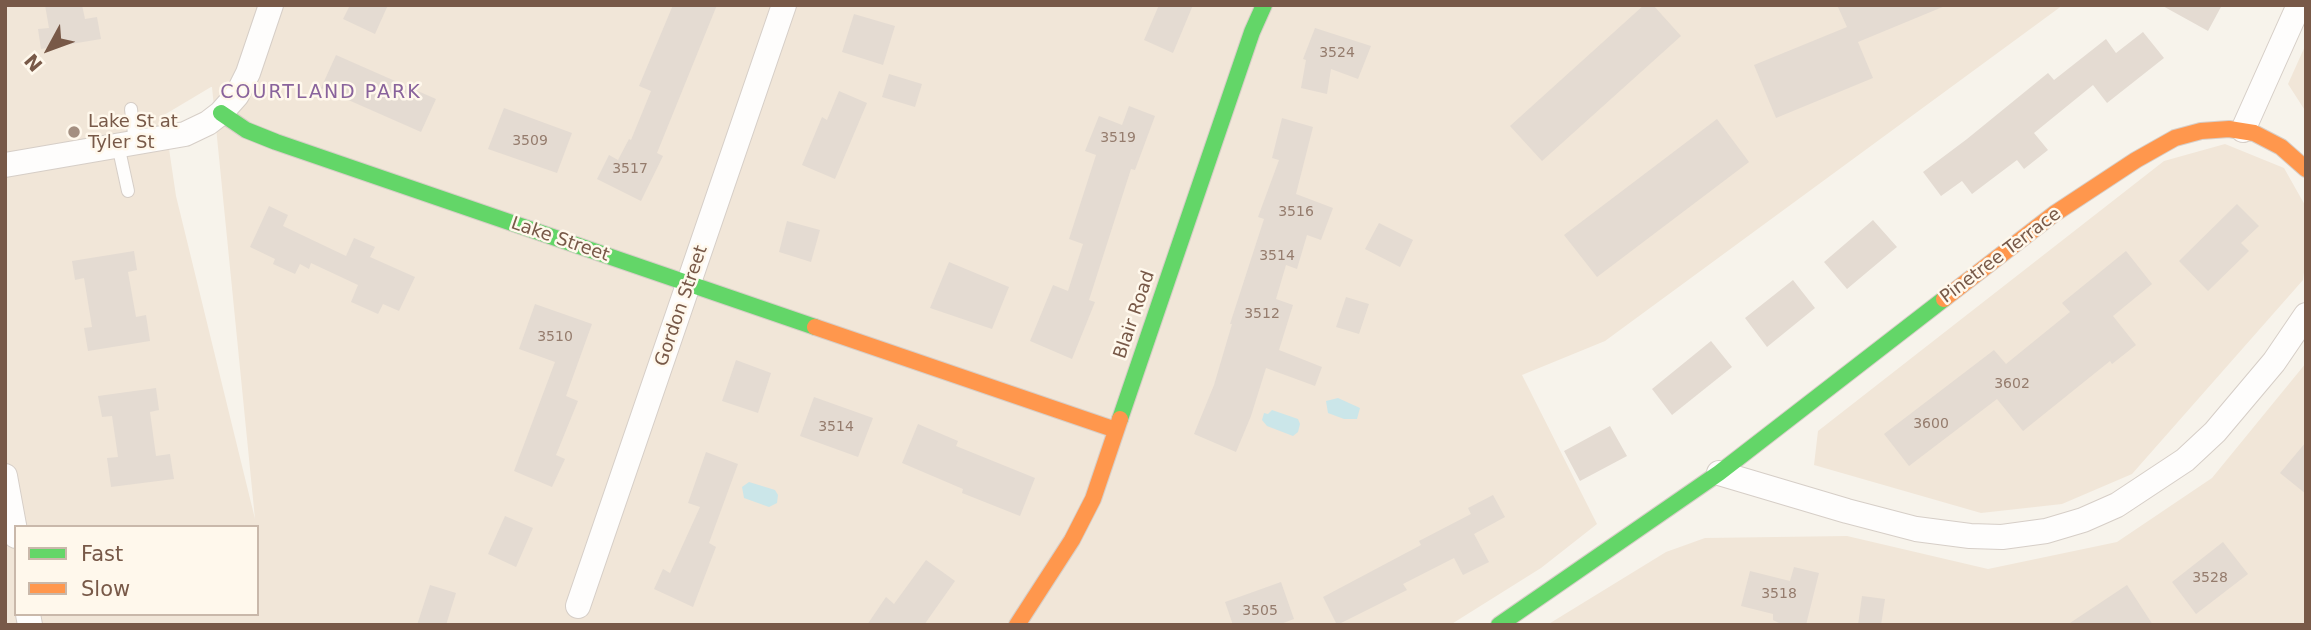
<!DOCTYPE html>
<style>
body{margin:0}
#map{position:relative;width:2311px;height:630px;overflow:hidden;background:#f7f3eb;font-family:"DejaVu Sans",sans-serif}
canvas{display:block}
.frame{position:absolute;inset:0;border:7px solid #785948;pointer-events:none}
.legend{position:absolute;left:14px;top:525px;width:245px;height:91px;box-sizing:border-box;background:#fff8ec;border:2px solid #c9b8aa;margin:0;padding:9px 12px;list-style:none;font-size:21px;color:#785948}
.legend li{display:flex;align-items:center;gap:14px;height:35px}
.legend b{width:35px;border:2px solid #c9b8aa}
.north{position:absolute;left:14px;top:14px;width:70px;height:70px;-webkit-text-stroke:5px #fff8ec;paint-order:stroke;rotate:229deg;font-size:19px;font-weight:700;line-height:28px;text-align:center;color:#785948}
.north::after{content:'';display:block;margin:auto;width:24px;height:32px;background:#785948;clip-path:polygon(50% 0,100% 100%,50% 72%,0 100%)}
</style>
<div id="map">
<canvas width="2311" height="630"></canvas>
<div class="frame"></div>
<ul class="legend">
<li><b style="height:9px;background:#63d668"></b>Fast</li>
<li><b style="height:9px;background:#ff974d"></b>Slow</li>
</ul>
<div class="north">N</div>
</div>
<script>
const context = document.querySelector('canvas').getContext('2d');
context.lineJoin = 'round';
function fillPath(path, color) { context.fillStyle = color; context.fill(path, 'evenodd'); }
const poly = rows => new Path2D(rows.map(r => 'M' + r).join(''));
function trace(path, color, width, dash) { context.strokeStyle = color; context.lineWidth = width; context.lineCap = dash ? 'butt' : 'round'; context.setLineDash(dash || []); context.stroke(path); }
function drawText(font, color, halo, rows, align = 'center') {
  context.font = font + ' "DejaVu Sans",sans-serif'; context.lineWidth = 5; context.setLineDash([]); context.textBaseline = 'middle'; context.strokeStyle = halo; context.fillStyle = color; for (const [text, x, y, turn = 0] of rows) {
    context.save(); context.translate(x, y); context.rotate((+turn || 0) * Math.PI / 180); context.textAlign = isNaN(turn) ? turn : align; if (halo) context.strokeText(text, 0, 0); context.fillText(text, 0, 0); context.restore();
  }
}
const residential = poly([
 [5,5,2063,5,1605,341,1522,375,1597,524,1541,568,1450,625,5,625],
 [211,87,212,87,255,519,176,196,164,115],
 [16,527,257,527,257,614,16,614],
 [2306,44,2306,112,2288,84],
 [2225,144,2284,168,2306,207,2306,257,2303,280,2132,474,2062,504,1981,513,1814,465,1818,431,2164,161],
 [2306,363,2306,625,1547,625,1666,552,1705,538,1847,536,1988,569,2117,542,2212,478]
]);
const water = poly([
 [1338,398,1360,408,1357,419,1344,419,1328,413,1326,401],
 [1272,410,1298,419,1300,424,1298,432,1293,436,1267,426,1262,420,1264,413,1268,414],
 [749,482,775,490,778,495,777,503,769,507,744,498,742,487]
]);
const building = poly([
 [45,5,82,5,85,19,97,17,101,39,41,49,38,29,49,28],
 [350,5,388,5,375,34,343,19],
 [673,5,717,5,657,153,663,156,641,201,597,179,609,155,618,160,629,139,631,140,651,91,639,86],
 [1159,5,1193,5,1173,53,1144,40],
 [1644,5,1653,5,1681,36,1542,161,1510,126],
 [1837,5,1945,6,1858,42,1873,78,1776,118,1754,65,1847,27],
 [2161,5,2222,5,2208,31],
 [854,14,895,26,883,65,842,52],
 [1315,28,1371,46,1358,79,1331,69,1327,94,1301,88,1306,60,1303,59],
 [2143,32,2164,58,2107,103,2093,85,2034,133,2048,150,2024,169,2017,160,1972,194,1962,181,1941,196,1923,172,1967,139,2048,73,2054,80,2106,39,2116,53],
 [336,55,436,99,421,132,321,88],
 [889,74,922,84,915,107,882,97],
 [839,91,867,103,835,179,802,165,822,117,827,120],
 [1129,106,1155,116,1135,170,1131,169,1089,300,1095,302,1072,359,1030,341,1053,285,1068,291,1083,244,1069,239,1096,155,1085,151,1099,116,1122,125],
 [504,108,572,133,557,173,488,149],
 [1282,118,1313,127,1296,194,1333,208,1321,240,1307,235,1297,269,1286,265,1276,299,1293,305,1279,350,1322,367,1315,386,1266,368,1251,416,1236,452,1194,434,1214,385,1232,324,1230,324,1264,219,1258,217,1279,160,1272,158],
 [1717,119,1749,162,1597,277,1564,235],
 [2237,204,2259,226,2241,243,2249,251,2208,291,2179,261],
 [269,206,288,215,283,226,346,256,354,238,375,247,370,257,415,277,399,311,383,304,378,314,351,302,358,285,311,263,309,269,300,264,295,274,273,264,275,259,250,247],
 [1873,220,1897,247,1847,289,1824,262],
 [787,221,820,230,811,262,779,252],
 [1379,223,1413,240,1400,267,1365,249],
 [134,251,137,270,128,272,136,317,146,315,150,341,88,351,84,328,92,327,84,278,75,280,72,261],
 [2126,251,2152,284,2113,316,2136,345,2112,364,2110,361,2023,431,1997,399,1909,466,1884,434,1994,350,2006,364,2070,312,2062,303],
 [949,262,1009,287,992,329,930,308],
 [1793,280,1815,308,1767,347,1745,318],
 [1346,297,1369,304,1359,334,1336,327],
 [535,304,592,324,566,396,578,401,556,455,565,459,552,487,514,471,555,362,519,349],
 [1711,341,1732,367,1672,415,1652,389],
 [736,360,771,373,758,413,722,401],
 [156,388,159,410,150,412,156,456,170,454,174,479,111,487,107,458,118,457,112,416,102,417,98,396],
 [814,397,873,418,858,457,800,436],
 [918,424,958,441,956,446,1035,478,1020,516,962,493,963,489,902,463],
 [1610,426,1627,456,1580,481,1564,451],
 [2306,442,2306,494,2280,473],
 [706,452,738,464,709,543,716,547,693,607,654,589,663,569,670,573,700,507,688,503],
 [1493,495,1505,517,1474,534,1489,562,1463,575,1454,558,1403,584,1407,590,1337,625,1323,597,1421,545,1419,541,1471,514,1468,508],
 [505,516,533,528,516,567,488,554],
 [2223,542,2248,574,2196,614,2172,582],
 [926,560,955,581,924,625,867,625,886,597,894,604],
 [1794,567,1819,573,1806,625,1783,625,1773,620,1773,614,1741,606,1750,571,1790,581],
 [1281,582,1294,619,1278,625,1233,625,1225,602],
 [430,585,456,593,446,625,417,625],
 [2127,585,2153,625,2067,625],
 [1862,596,1885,599,1881,625,1858,625]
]);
const lane = poly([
 [131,109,135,142],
 [118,145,128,191]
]);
const street = poly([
 [2243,130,2299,5],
 [5,165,185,134,208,123,221,113,237,95,248,73,271,5],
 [1719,473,1847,511,1916,529,1970,536,2002,537,2046,531,2083,520,2117,505,2185,460,2215,432,2274,362,2306,315],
 [5,476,16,536],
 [578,606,784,5],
 [28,614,30,625]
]);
const fast = poly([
 [221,113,246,130,276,142,815,327],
 [1120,419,1252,32,1264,5],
 [1499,625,1719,473,1944,299]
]);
const slow = poly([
 [1944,299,2054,214,2136,160,2175,138,2201,131,2229,129,2254,133,2281,147,2306,169],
 [815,327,1116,430],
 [1017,625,1072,540,1093,499,1120,419]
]);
const markers = [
 [74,132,7,"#a48f81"]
];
const numberNames = [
 ["3524",1337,53],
 ["3519",1118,138],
 ["3509",530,141],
 ["3517",630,169],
 ["3516",1296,212],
 ["3514",1277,256],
 ["3512",1262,314],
 ["3510",555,337],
 ["3602",2012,384],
 ["3600",1931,424],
 ["3514",836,427],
 ["3528",2210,578],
 ["3518",1779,594],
 ["3505",1260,611]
];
const poiNames = [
 ["Lake St at",88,122],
 ["Tyler St",88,143]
];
const streetNames = [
 ["Lake Street",560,240,19],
 ["Pinetree Terrace",2001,256,-37],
 ["Gordon Street",682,306,-71],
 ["Blair Road",1135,315,-71]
];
const neighbourhoodNames = [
 ["COURTLAND PARK",321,93]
];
fillPath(residential, '#f1e6d8');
fillPath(water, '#cbe6e9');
fillPath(building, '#e4dbd2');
trace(lane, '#d6cec7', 14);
trace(street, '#d6cec7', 26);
trace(fast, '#d7cec7', 18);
trace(slow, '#d7cec7', 18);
trace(lane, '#fefdfc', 12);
trace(street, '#fefdfc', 24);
trace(fast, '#63d668', 16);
trace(slow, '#ff974d', 16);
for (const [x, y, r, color] of markers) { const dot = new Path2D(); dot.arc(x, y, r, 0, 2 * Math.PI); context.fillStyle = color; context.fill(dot); trace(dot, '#fff8ec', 2.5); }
drawText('14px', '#957c6d', null, numberNames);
drawText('18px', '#785948', '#fff8ec', poiNames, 'left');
drawText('18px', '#785948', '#fff8ec', streetNames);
context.letterSpacing = '2px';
drawText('19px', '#89639c', '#fff8ec', neighbourhoodNames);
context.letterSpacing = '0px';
</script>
